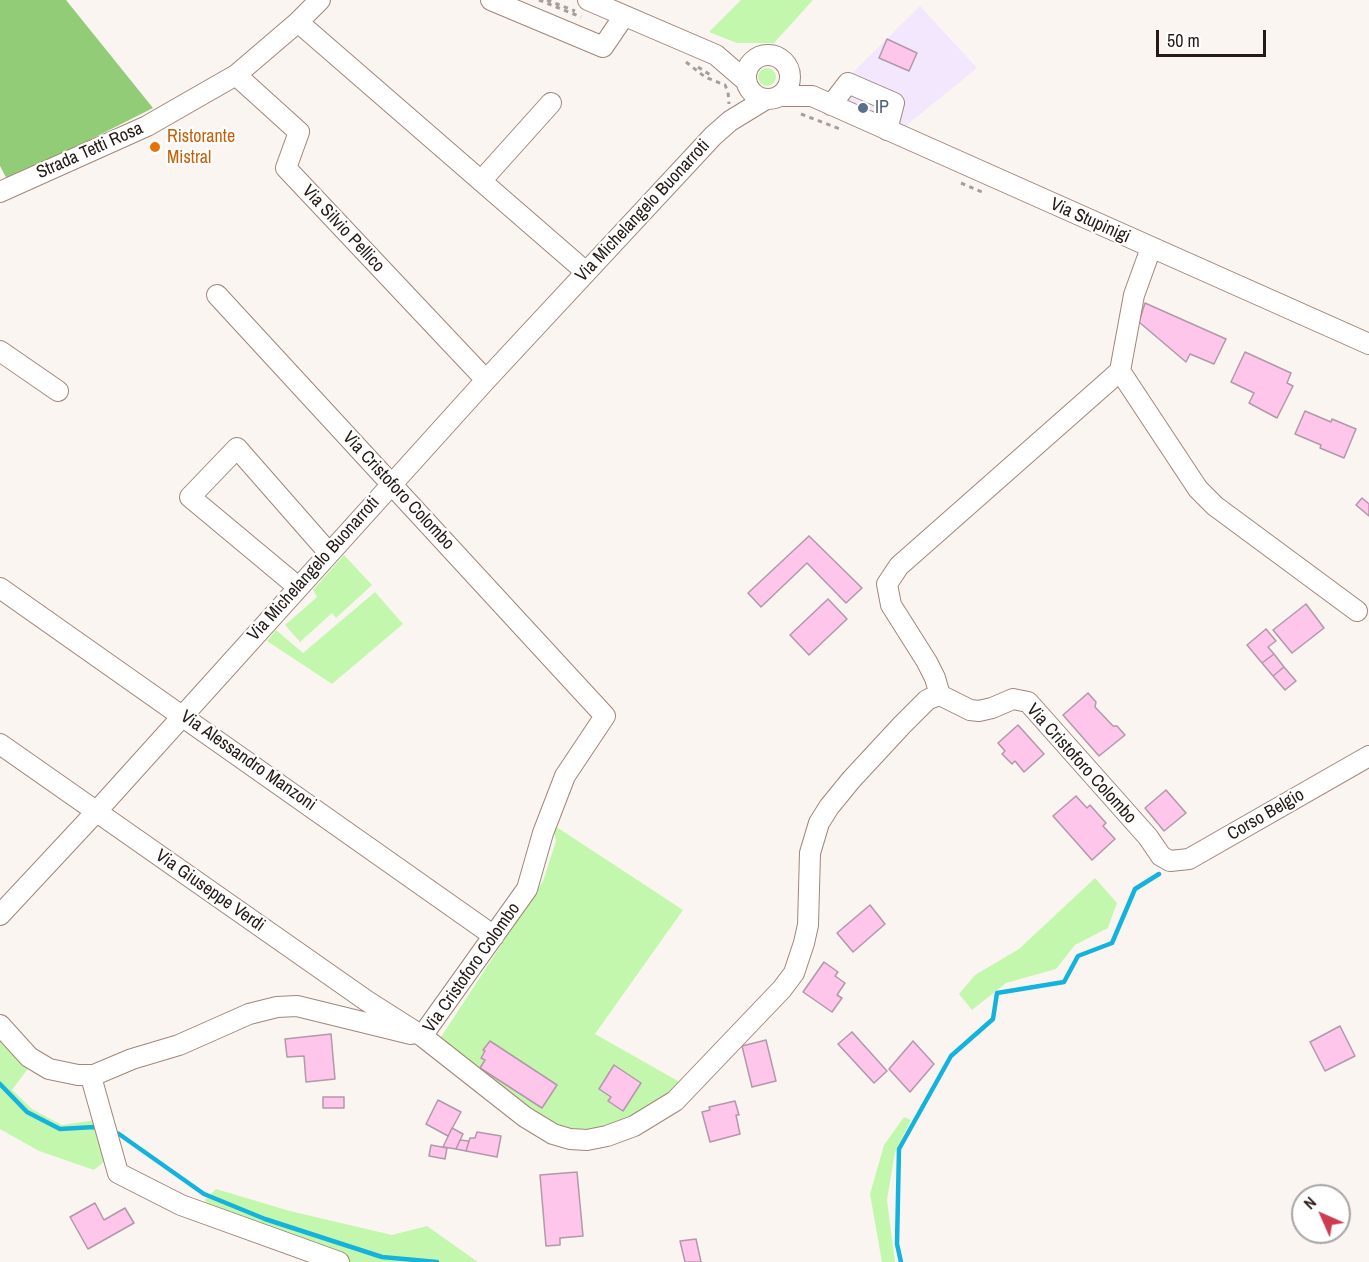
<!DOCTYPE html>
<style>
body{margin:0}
#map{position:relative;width:1369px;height:1262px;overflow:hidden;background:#fbf5f2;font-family:"Archivo Narrow",sans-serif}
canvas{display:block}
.north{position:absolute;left:1291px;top:1184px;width:60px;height:60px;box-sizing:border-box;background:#fff;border:2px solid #a8a4a2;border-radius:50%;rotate:315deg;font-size:16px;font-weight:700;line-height:24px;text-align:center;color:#251b16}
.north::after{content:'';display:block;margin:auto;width:21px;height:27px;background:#cd3c51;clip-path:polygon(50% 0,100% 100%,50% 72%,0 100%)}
.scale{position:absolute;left:1156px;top:30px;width:110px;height:27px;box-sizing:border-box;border:3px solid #251b16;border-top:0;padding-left:8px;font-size:18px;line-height:21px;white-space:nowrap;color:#251b16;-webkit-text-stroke:4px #fff;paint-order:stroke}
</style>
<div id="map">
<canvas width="1369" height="1262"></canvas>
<div class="north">N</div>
<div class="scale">50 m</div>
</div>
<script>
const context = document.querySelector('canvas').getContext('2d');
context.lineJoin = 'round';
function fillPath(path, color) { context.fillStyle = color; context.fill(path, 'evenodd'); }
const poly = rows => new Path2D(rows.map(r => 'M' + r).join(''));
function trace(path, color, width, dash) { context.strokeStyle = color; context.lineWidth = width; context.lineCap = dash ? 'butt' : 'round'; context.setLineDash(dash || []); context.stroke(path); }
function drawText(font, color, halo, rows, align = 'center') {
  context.font = font + ' "Archivo Narrow",sans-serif'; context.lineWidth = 4.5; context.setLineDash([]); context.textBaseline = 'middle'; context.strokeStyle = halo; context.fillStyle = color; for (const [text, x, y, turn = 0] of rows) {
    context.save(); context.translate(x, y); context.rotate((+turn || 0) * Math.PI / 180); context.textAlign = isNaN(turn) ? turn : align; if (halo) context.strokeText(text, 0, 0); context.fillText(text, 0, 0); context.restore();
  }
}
const commercial = poly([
 [920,6,977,68,902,129,830,95]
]);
const green = poly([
 [741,0,813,0,774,43,737,43,709,32],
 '758 77a9 9 0 1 1 18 0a9 9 0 1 1-18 0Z',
 [344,555,372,585,336,618,332,613,300,642,285,625,317,597,313,590],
 [375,592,403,624,332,684,267,641,276,630,303,653],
 [552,824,683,910,595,1034,685,1085,616,1128,576,1135,542,1121,439,1040,543,881,556,841],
 [1095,878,1117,903,1108,928,1075,945,1056,969,1006,983,972,1010,959,994,975,975,1019,949],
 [0,1038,15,1056,30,1066,12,1090,32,1109,62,1125,96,1120,109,1158,94,1170,39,1151,0,1129],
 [904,1117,911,1120,895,1152,887,1200,895,1262,882,1262,870,1194,884,1145],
 [216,1189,290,1211,392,1235,427,1226,478,1262,346,1262,212,1214,205,1200]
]);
const forest = poly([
 [0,0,66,0,153,108,8,181,0,166]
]);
const stream = poly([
 [0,1084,27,1112,60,1129,94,1127,101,1129],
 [111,1132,119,1134,204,1194,265,1219,382,1257,437,1262],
 [901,1262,897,1244,899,1149,951,1056,993,1019,997,993,1064,982,1078,956,1112,943,1135,889,1159,874]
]);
const building = poly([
 [887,39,917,53,909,71,879,58,887,39],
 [1145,303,1226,339,1214,364,1190,354,1186,362,1139,322,1145,303],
 [1245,352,1291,373,1287,383,1293,386,1277,418,1249,403,1254,393,1231,382,1245,352],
 [1305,411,1331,422,1332,419,1356,429,1344,458,1320,448,1321,445,1295,434,1305,411],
 [1362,498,1369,504,1369,516,1356,505,1362,498],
 [809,536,862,588,846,603,807,563,761,607,748,593,809,536],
 [828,599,847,619,809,655,790,635,828,599],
 [1306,604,1324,628,1292,653,1273,630,1306,604],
 [1266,629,1276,641,1268,647,1274,654,1262,663,1247,645,1266,629],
 [1274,654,1284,667,1273,676,1262,663,1274,654],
 [1284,667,1296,681,1285,690,1273,676,1284,667],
 [1088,693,1096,702,1095,707,1113,726,1117,726,1125,735,1099,756,1063,715,1088,693],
 [1018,725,1044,754,1024,772,1015,761,1012,764,1002,754,1005,751,998,743,1018,725],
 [1166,790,1186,813,1164,831,1145,808,1166,790],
 [1076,796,1087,808,1090,805,1106,823,1103,826,1115,839,1092,860,1053,816,1076,796],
 [870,905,885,924,853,952,837,933,870,905],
 [824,962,838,972,835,976,845,983,837,995,842,998,832,1012,803,992,824,962],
 [1340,1026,1355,1056,1325,1071,1310,1042,1340,1026],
 [852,1032,887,1071,874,1083,838,1044,852,1032],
 [331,1034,335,1079,306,1082,304,1056,287,1057,285,1039,331,1034],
 [766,1040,776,1081,752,1087,742,1046,766,1040],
 [490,1041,557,1085,542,1108,480,1068,485,1060,481,1058,485,1051,483,1050,490,1041],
 [913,1041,934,1064,910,1092,889,1069,913,1041],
 [614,1065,641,1083,623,1111,608,1101,611,1097,599,1089,614,1065],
 [323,1097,344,1097,344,1108,323,1108,323,1097],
 [438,1100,461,1112,448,1136,426,1124,438,1100],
 [735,1101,739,1115,736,1115,740,1134,710,1142,702,1112,710,1110,709,1107,735,1101],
 [452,1128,463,1134,456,1149,443,1147,452,1128],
 [477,1132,501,1136,497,1157,466,1151,470,1138,475,1138,477,1132],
 [460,1140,469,1141,466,1151,456,1149,460,1140],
 [431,1145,447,1148,445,1159,429,1156,431,1145],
 [577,1172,583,1236,560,1238,560,1245,546,1246,540,1175,577,1172],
 [95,1203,104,1220,125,1208,134,1223,88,1249,70,1217,95,1203],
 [696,1239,701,1262,685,1262,680,1241,696,1239]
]);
const path = poly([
 [539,0,581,17],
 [547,0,575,11],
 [686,62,705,77,725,85,728,92,729,104],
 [698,67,712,76],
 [801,114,840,129],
 [961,183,982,192]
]);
const minor = poly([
 [491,0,603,47,624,16],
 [588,0,716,55,746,81],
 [298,22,586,272],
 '746 77a22 22 0 1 1 44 0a22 22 0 1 1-44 0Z',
 [236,75,299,132,286,168,486,380],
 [779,96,812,96,1369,344],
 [831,105,848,83,894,103,887,130],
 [481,181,551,103],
 [0,192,147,126,236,75,298,22,320,0],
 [217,295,605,716,565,776,543,833,527,889,422,1036],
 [0,351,58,391],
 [1120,371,1198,489,1215,506,1357,611],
 [298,587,190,497,237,448,329,553],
 [0,588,494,936],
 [940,695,935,678,927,662,891,605,887,584,899,566,1120,371,1134,295,1151,248],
 [0,744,367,1001,422,1036,525,1117,553,1134,570,1139,587,1140,607,1136,634,1126,675,1101,782,989,794,973,804,943,808,925,810,853,819,823,829,807,851,780,902,725,927,700,931,698,940,695,970,710,979,711,992,708,1013,699,1028,702,1148,837,1161,856,1170,861,1189,859,1369,756],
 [0,915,96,812,486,380,713,136,730,121,766,99],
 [0,1025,29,1057,49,1069,78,1075,94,1075,132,1059,179,1045,249,1014,277,1007,297,1006,411,1034],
 [94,1075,93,1084,118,1173,181,1205,339,1262]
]);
const markers = [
 [863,108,6,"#5c6f8a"],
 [155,147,6,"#e8710a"]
];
const serviceNames = [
 ["IP",875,108]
];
const foodNames = [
 ["Ristorante",167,137],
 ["Mistral",167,158]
];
const streetNames = [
 ["Strada Tetti Rosa",90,151,-24],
 ["Via Michelangelo Buonarroti",643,211,-47],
 ["Via Stupinigi",1090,221,24],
 ["Via Silvio Pellico",343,229,47],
 ["Via Cristoforo Colombo",398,491,47],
 ["Via Michelangelo Buonarroti",314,569,-48],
 ["Via Alessandro Manzoni",248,761,35],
 ["Via Cristoforo Colombo",1081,764,48],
 ["Corso Belgio",1266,815,-30],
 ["Via Giuseppe Verdi",210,891,35],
 ["Via Cristoforo Colombo",472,968,-55]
];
fillPath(commercial, '#f2e7fc');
fillPath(green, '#c4f7ae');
fillPath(forest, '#92cc77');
trace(stream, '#14b3dd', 4.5);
fillPath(building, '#fdc6ea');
trace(building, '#b298a9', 1.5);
trace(minor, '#a18679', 22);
trace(path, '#a69e9a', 3, [4.5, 4.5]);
trace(minor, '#fff', 20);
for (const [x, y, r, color] of markers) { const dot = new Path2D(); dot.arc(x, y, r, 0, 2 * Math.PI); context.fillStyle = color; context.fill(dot); trace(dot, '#fff', 2); }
drawText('18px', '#4e5e75', '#fff', serviceNames, 'left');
drawText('18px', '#c56008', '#fff', foodNames, 'left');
drawText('18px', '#251b16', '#fff', streetNames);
</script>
